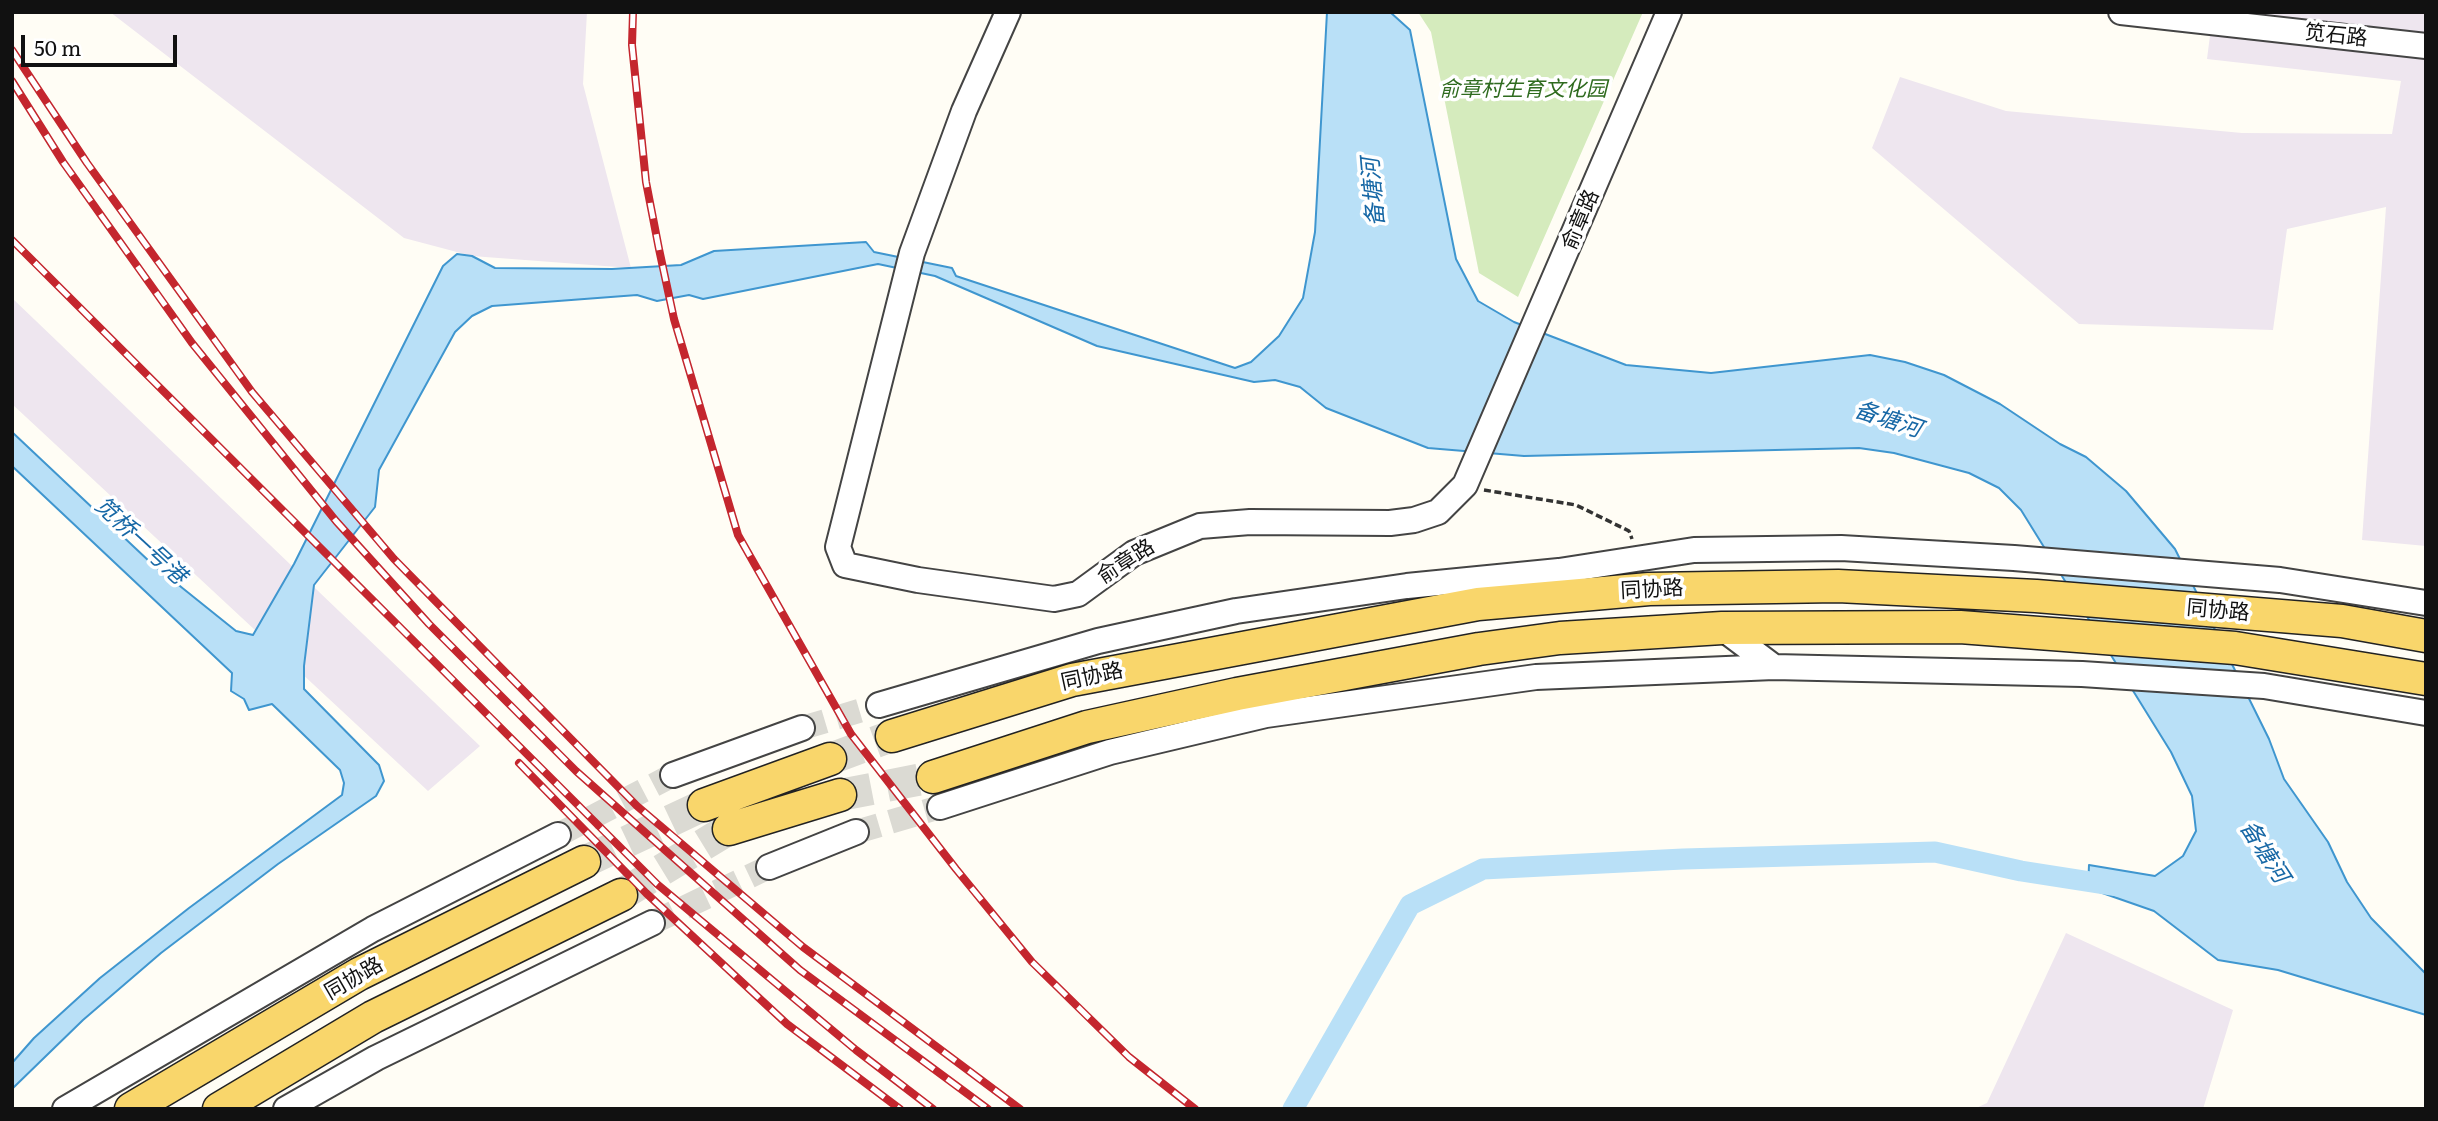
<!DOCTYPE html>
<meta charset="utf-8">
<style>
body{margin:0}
#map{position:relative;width:2438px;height:1121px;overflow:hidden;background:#fffdf5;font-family:Literata,serif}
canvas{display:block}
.frame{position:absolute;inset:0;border:14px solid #111;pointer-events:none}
.scale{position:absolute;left:21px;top:35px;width:156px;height:32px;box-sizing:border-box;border:4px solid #111;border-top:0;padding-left:9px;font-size:21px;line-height:24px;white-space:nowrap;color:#111;-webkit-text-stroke:5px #fff;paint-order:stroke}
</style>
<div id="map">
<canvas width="2438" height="1121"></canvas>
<div class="frame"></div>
<div class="scale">50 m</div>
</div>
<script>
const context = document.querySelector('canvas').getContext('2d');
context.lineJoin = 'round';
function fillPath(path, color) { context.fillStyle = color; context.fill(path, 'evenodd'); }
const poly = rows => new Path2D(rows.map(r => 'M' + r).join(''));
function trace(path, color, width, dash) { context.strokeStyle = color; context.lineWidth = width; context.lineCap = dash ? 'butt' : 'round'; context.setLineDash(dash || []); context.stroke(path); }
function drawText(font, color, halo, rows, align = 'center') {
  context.font = font + ' Literata,"Noto Sans SC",serif'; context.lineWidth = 7; context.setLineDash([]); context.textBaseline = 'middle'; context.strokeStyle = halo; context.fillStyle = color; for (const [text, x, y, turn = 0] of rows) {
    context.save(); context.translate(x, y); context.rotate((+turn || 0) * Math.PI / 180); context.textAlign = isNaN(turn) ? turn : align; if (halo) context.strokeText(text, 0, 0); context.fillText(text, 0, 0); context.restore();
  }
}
const industrial = poly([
 [110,12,587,12,583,84,631,268,472,256,404,238],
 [2213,12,2426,12,2426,546,2362,540,2386,207,2287,229,2273,330,2079,324,1872,148,1900,77,2006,111,2242,133,2392,134,2401,81,2207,59],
 [12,298,480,746,428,791,12,404],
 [2066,933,2233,1010,2203,1109,1974,1109,1987,1103]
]);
const green = poly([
 [1418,12,1643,12,1518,297,1479,273,1431,32]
]);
const water = poly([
 [1327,12,1390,12,1410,30,1456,259,1478,301,1514,322,1626,365,1711,373,1870,355,1905,362,1944,375,2000,404,2060,444,2086,457,2126,491,2175,549,2269,739,2284,779,2328,842,2347,882,2371,918,2426,974,2426,1015,2278,970,2218,960,2154,911,2088,888,2089,865,2155,876,2183,856,2196,831,2192,796,2171,752,2021,510,1999,488,1969,473,1894,453,1859,448,1524,456,1428,448,1326,408,1300,387,1275,380,1254,382,1097,346,935,276,878,264,703,299,689,295,657,301,637,295,492,306,472,316,455,332,379,470,375,507,314,585,304,666,304,689,379,765,384,781,376,796,278,864,161,953,83,1020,12,1089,12,1063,34,1038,100,978,189,908,342,795,344,783,340,770,272,704,249,710,244,699,231,691,232,673,12,466,12,432,150,562,236,631,253,635,294,564,443,266,457,254,472,256,495,268,612,269,681,265,714,251,866,242,874,252,952,268,956,276,1235,368,1251,362,1279,336,1303,298,1315,232,1327,12]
]);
const canal = poly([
 [1293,1109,1410,905,1483,869,1683,859,1935,852,2021,871,2117,886]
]);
const minorTunnel = poly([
 [802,728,879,705],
 [856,832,940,807],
 [558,835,673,775],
 [652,923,769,867]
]);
const majorTunnel = poly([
 [830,759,892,736],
 [840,795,933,777],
 [584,862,704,805],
 [621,895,729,829]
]);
const path = poly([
 [1484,490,1576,505,1629,531,1632,539]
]);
const minor = poly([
 [1008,12,964,111,912,253,838,547,845,565,918,580,1054,599,1078,594,1134,553,1200,526,1250,522,1390,523,1414,520,1438,512,1465,485,1669,12],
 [2121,12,2426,46],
 [1722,628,1774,667],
 [879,705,1098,641,1236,611,1407,586,1559,571,1694,550,1841,548,2014,558,2280,580,2426,603],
 [673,775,802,728],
 [940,807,1110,752,1266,715,1536,677,1774,667,2082,674,2264,686,2426,713],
 [769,867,856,832],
 [65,1109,373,929,558,835],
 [286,1109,376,1058,652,923]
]);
const major = poly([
 [892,736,1072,680,1478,604,1649,589,1838,586,2036,596,2342,621,2426,636],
 [933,777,1087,727,1237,694,1479,649,1560,638,1722,628,1960,627,2235,648,2426,679],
 [704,805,830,759],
 [729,829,840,795],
 [131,1109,359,974,584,862],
 [219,1109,373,1017,621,895]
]);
const rail = poly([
 [633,12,632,45,646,182,659,249,674,319,738,535,851,734,956,869,1032,962,1129,1057,1195,1109],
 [12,50,87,163,252,392,394,559,637,806,803,947,1020,1109],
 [12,81,63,162,192,343,336,521,429,624,576,771,800,970,988,1109],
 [12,240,657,884,856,1050,933,1109],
 [519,763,646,893,787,1024,900,1109]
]);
const streetNames = [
 ["笕石路",2336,36,6],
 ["俞章路",1581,220,-67],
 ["俞章路",1126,562,-33],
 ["同协路",1652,590,-3],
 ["同协路",2218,611,5],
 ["同协路",1092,677,-12],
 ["同协路",354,979,-30]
];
const parkNames = [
 ["俞章村生育文化园",1523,90]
];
const waterNames = [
 ["备塘河",1374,192,-95],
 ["备塘河",1888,420,18],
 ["笕桥一号港",140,541,43],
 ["备塘河",2264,852,57]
];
fillPath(industrial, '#eee6ef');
fillPath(green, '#d5ebbd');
fillPath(water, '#b9e0f7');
trace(water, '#3f96cf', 2);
trace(canal, '#b9e0f7', 21);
trace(minorTunnel, '#dbdad3', 24, [24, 12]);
trace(majorTunnel, '#dbdad3', 32, [32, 16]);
trace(minor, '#444', 28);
trace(major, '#222', 35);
trace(path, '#333', 3.5, [7, 3.5]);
trace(minor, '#fff', 24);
trace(major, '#f9d66b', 32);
trace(rail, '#c4262e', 8);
trace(rail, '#fff', 5, [16]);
drawText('21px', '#111', '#fff', streetNames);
drawText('italic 21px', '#2f6b1f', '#fff', parkNames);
drawText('italic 23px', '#1768a6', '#fff', waterNames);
</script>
